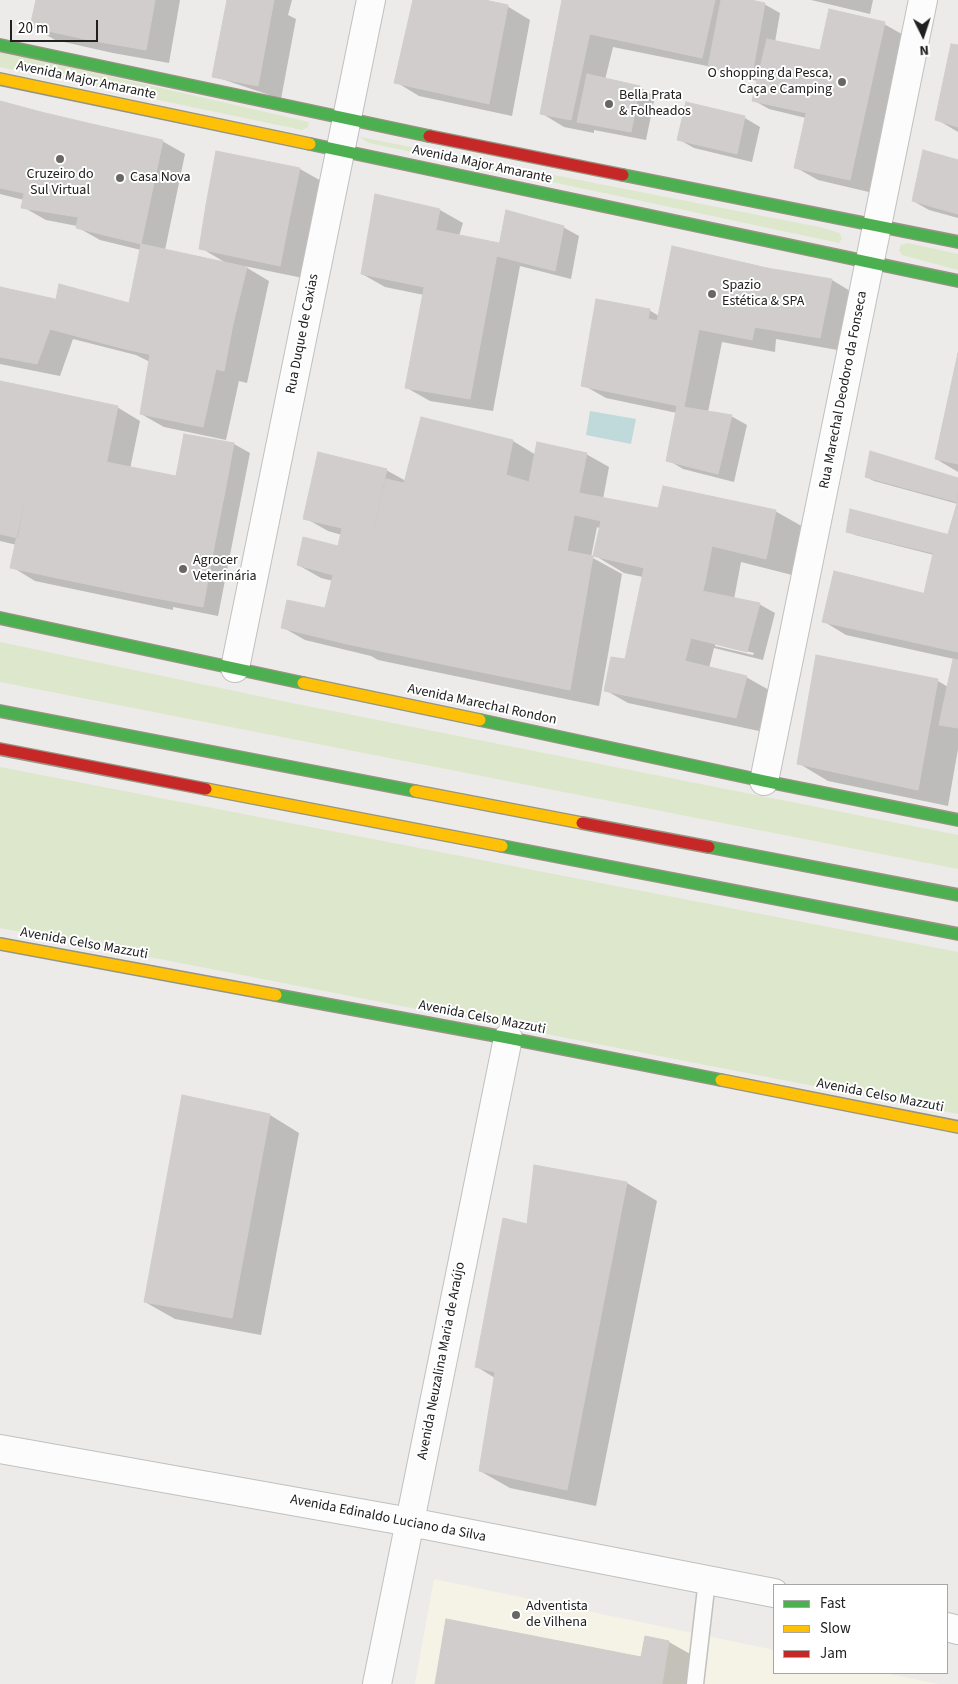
<!DOCTYPE html>
<meta charset="utf-8">
<style>
body{margin:0}
#map{position:relative;width:958px;height:1684px;overflow:hidden;background:#edebe9;font-family:"Source Sans 3",sans-serif}
canvas{display:block}
.legend{position:absolute;left:773px;top:1584px;width:175px;height:90px;box-sizing:border-box;background:#fff;border:1px solid #a6a6a6;margin:0;padding:6px 9px;list-style:none;font-size:15px;color:#202020}
.legend li{display:flex;align-items:center;gap:10px;height:25px}
.legend b{width:25px;border:1px solid #a6a6a6}
.north{position:absolute;left:898px;top:10px;width:50px;height:50px;-webkit-text-stroke:4px #fff;paint-order:stroke;rotate:176deg;font-size:14px;font-weight:700;line-height:20px;text-align:center;color:#202020}
.north::after{content:'';display:block;margin:auto;width:18px;height:22px;background:#202020;clip-path:polygon(50% 0,100% 100%,50% 72%,0 100%)}
.scale{position:absolute;left:10px;top:20px;width:88px;height:22px;box-sizing:border-box;border:2px solid #202020;border-top:0;padding-left:6px;font-size:15px;line-height:18px;white-space:nowrap;color:#202020;-webkit-text-stroke:4px #fff;paint-order:stroke}
</style>
<div id="map">
<canvas width="958" height="1684"></canvas>
<ul class="legend">
<li><b style="height:6px;background:#4caf50"></b>Fast</li>
<li><b style="height:6px;background:#ffc107"></b>Slow</li>
<li><b style="height:6px;background:#c62828"></b>Jam</li>
</ul>
<div class="north">N</div>
<div class="scale">20 m</div>
</div>
<script>
const context = document.querySelector('canvas').getContext('2d');
context.lineJoin = 'round';
function fillPath(path, color) { context.fillStyle = color; context.fill(path, 'evenodd'); }
const poly = rows => new Path2D(rows.map(r => 'M' + r).join(''));
function trace(path, color, width, dash) { context.strokeStyle = color; context.lineWidth = width; context.lineCap = dash ? 'butt' : 'round'; context.setLineDash(dash || []); context.stroke(path); }
function drawText(font, color, halo, rows, align = 'center') {
  context.font = font + ' "Source Sans 3",sans-serif'; context.lineWidth = 4; context.setLineDash([]); context.textBaseline = 'middle'; context.strokeStyle = halo; context.fillStyle = color; for (const [text, x, y, turn = 0] of rows) {
    context.save(); context.translate(x, y); context.rotate((+turn || 0) * Math.PI / 180); context.textAlign = isNaN(turn) ? turn : align; if (halo) context.strokeText(text, 0, 0); context.fillText(text, 0, 0); context.restore();
  }
}
const education = poly([
 [434,1579,774,1650,774,1673,884,1673,938,1684,415,1684]
]);
const grass = poly([
 [0,51,309,122,308,127,302,130,0,67],
 [360,137,819,227,840,233,842,239,839,243,369,143],
 [908,243,958,254,958,270,902,255,899,250,901,245],
 [0,642,292,703,958,835,958,869,0,682],
 [0,767,958,952,958,1114,0,928]
]);
const water = poly([
 [590,411,636,419,631,444,586,435]
]);
const shadow = poly([
 [37,0,180,0,169,63,113,53,55,40,32,26],
 [228,0,292,0,288,15,296,19,281,99,213,76],
 [414,0,479,0,507,6,530,20,512,116,419,96,396,82],
 [563,0,745,0,764,4,780,13,775,42,819,51,884,24,907,37,873,193,818,180,795,167,806,118,769,109,753,100,758,81,725,75,712,67,613,47,605,80,639,87,655,96,646,140,594,130,594,133,564,127,541,113],
 [811,0,873,0,870,14],
 [958,47,958,132,936,119],
 [0,103,162,141,185,154,165,250,226,263,201,248,300,169,323,182,303,278,244,266,269,281,247,383,239,381,226,440,164,427,141,414,150,362,136,355,73,339,60,376,0,364,0,288,57,302,130,305,141,250,100,240,77,227,77,226,46,220,23,207,24,200,0,194],
 [745,118,760,127,752,162,694,148,678,139],
 [958,162,958,218,929,210,913,201],
 [440,210,463,223,459,236,500,245,563,227,579,236,571,279,520,266,493,411,430,401,407,388,424,295,385,287,362,274],
 [767,269,832,280,855,294,843,351,776,339,775,352,722,342,708,412,731,416,747,425,734,482,683,469,668,460,677,413,606,398,583,385,649,310,659,316],
 [958,358,958,472,936,459],
 [0,383,117,407,140,421,130,469,176,478,185,435,234,444,250,453,218,616,173,607,173,610,35,581,12,567,17,545,0,541],
 [513,441,536,455,586,454,609,467,603,499,659,510,775,511,805,528,796,576,741,562,734,599,759,604,775,613,763,660,714,648,709,668,746,677,769,690,759,731,628,703,605,690,626,660,643,577,624,573,594,555,601,529,597,527,591,557,622,574,599,706,378,660,371,656,305,640,282,627,326,610,333,581,321,578,298,565,339,547,342,535,328,531,305,518,386,470,406,481],
 [715,643,754,653,753,655,715,646],
 [871,453,958,479,958,504,874,481,866,477],
 [958,505,958,749,948,806,828,781,798,763,938,681,948,687,954,659,846,635,823,621,925,595,934,555,855,535,847,531,851,510,949,536],
 [270,1115,299,1133,261,1335,175,1319,145,1302],
 [535,1166,627,1183,657,1201,596,1506,510,1488,480,1471,495,1378,477,1367,528,1226],
 [646,1637,669,1642,699,1659,694,1684,436,1684,642,1659]
]);
const building = poly([
 [36,0,97,0,89,40,30,27,36,0],
 [97,0,155,0,146,50,89,40,97,0],
 [227,0,249,0,273,5,258,86,212,77,227,0],
 [249,0,274,0,273,5,249,0],
 [413,0,485,0,508,5,489,104,394,83,413,0],
 [562,0,597,0,571,120,540,114,562,0],
 [597,0,651,0,642,45,590,34,597,0],
 [651,0,715,0,702,58,642,45,651,0],
 [721,0,751,0,765,3,752,75,708,67,721,0],
 [829,9,885,22,850,180,794,168,829,9],
 [767,39,820,50,807,113,752,101,767,39],
 [951,44,958,45,958,127,935,120,951,44],
 [587,74,640,86,631,132,577,122,587,74],
 [0,101,41,112,24,193,0,188,0,101],
 [686,102,745,116,737,154,677,140,686,102],
 [41,112,96,125,78,217,21,208,41,112],
 [96,125,163,140,141,244,76,228,96,125],
 [923,150,958,160,958,214,912,201,923,150],
 [216,151,300,168,289,220,206,205,216,151],
 [375,194,440,209,424,287,361,274,375,194],
 [206,205,289,220,280,266,199,249,206,205],
 [506,210,564,226,555,271,497,256,506,210],
 [435,230,499,243,470,399,405,388,435,230],
 [141,244,247,267,233,324,129,303,141,244],
 [672,246,767,268,752,340,657,321,672,246],
 [767,268,832,279,820,338,754,327,767,268],
 [59,284,129,303,121,348,50,329,59,284],
 [0,287,55,299,50,329,37,364,0,357,0,287],
 [596,299,650,309,648,319,699,329,684,407,581,386,596,299],
 [129,303,233,324,224,371,121,348,129,303],
 [958,353,958,464,935,459,958,353],
 [150,354,216,369,203,427,140,414,150,354],
 [0,381,48,391,32,465,0,457,0,381],
 [48,391,118,406,103,480,32,465,48,391],
 [677,406,732,415,718,474,666,461,677,406],
 [421,417,513,440,500,505,404,483,421,417],
 [184,434,234,443,226,486,176,476,184,434],
 [537,442,587,453,567,551,492,536,506,475,529,482,537,442],
 [870,451,958,478,957,502,865,477,870,451],
 [318,452,387,469,372,535,303,519,318,452],
 [0,457,32,465,18,538,0,534,0,457],
 [106,462,176,476,150,597,81,583,106,462],
 [32,465,103,480,81,583,10,568,32,465],
 [176,476,226,486,215,542,164,532,176,476],
 [386,479,500,505,461,668,347,644,386,479],
 [663,486,776,510,766,559,712,546,705,582,593,556,601,521,575,515,579,493,658,508,663,486],
 [958,500,958,537,948,534,958,500],
 [850,509,938,532,933,553,846,532,850,509],
 [342,528,372,535,347,644,281,628,287,600,325,608,333,575,297,565,303,537,338,546,342,528],
 [164,532,215,542,203,607,150,597,164,532],
 [938,532,958,537,958,602,924,593,938,532],
 [492,536,593,556,570,690,461,668,492,536],
 [644,568,705,582,685,661,747,676,736,718,604,691,611,657,625,659,644,568],
 [834,571,958,602,958,652,822,622,834,571],
 [702,591,760,603,747,652,691,638,702,591],
 [816,655,938,679,918,790,797,764,816,655],
 [953,659,958,660,958,728,939,725,953,659],
 [182,1095,270,1114,232,1318,144,1302,182,1095],
 [534,1165,627,1182,567,1490,479,1471,495,1372,475,1367,503,1218,527,1224,534,1165],
 [446,1619,641,1657,645,1636,669,1641,662,1684,435,1684,446,1619]
]);
const lane = poly([
 [695,1684,707,1580]
]);
const street = poly([
 [235,668,371,0],
 [764,781,923,0],
 [0,1449,410,1522,774,1593],
 [947,1627,958,1630],
 [377,1684,508,1038]
]);
const fast = poly([
 [0,45,429,136],
 [310,144,958,281],
 [623,175,958,242],
 [0,618,303,683],
 [0,711,415,791],
 [480,720,764,781,958,820],
 [502,846,958,934],
 [709,847,958,895],
 [276,995,508,1038,721,1080]
]);
const slow = poly([
 [0,79,310,144],
 [303,683,480,720],
 [206,789,502,846],
 [415,791,582,823],
 [0,944,276,995],
 [721,1080,958,1127]
]);
const jam = poly([
 [429,136,623,175],
 [0,749,206,789],
 [582,823,709,847]
]);
const markers = [
 [842,82,5,"#686766"],
 [609,104,5,"#686766"],
 [60,159,5,"#686766"],
 [120,178,5,"#686766"],
 [712,294,5,"#686766"],
 [183,569,5,"#686766"],
 [516,1615,5,"#686766"]
];
const poiNames = [
 ["O shopping da Pesca,",832,74,"right"],
 ["Caça e Camping",832,90,"right"],
 ["Bella Prata",619,96],
 ["& Folheados",619,112],
 ["Cruzeiro do",60,175,"center"],
 ["Sul Virtual",60,191,"center"],
 ["Casa Nova",130,178],
 ["Spazio",722,286],
 ["Estética & SPA",722,302],
 ["Agrocer",193,561],
 ["Veterinária",193,577],
 ["Adventista",526,1607],
 ["de Vilhena",526,1623]
];
const streetNames = [
 ["Avenida Major Amarante",86,81,12],
 ["Avenida Major Amarante",482,165,12],
 ["Rua Duque de Caxias",303,334,-79],
 ["Rua Marechal Deodoro da Fonseca",844,390,-79],
 ["Avenida Marechal Rondon",482,705,12],
 ["Avenida Celso Mazzuti",84,944,10],
 ["Avenida Celso Mazzuti",482,1018,11],
 ["Avenida Celso Mazzuti",880,1096,11],
 ["Avenida Neuzalina Maria de Araújo",442,1361,-79],
 ["Avenida Edinaldo Luciano da Silva",388,1519,11]
];
fillPath(education, '#f5f3e6');
fillPath(grass, '#dde7cb');
fillPath(water, '#c0dadc');
fillPath(shadow, '#0003');
fillPath(building, '#d0cdcc');
trace(building, '#d0cdca', 1);
trace(lane, '#c1c0bf', 19);
trace(street, '#c1c0bf', 30);
trace(fast, '#969583', 14);
trace(slow, '#969583', 14);
trace(jam, '#969583', 14);
trace(lane, '#fcfcfc', 16);
trace(street, '#fcfcfc', 28);
trace(fast, '#4caf50', 11);
trace(slow, '#ffc107', 11);
trace(jam, '#c62828', 11);
for (const [x, y, r, color] of markers) { const dot = new Path2D(); dot.arc(x, y, r, 0, 2 * Math.PI); context.fillStyle = color; context.fill(dot); trace(dot, '#fff', 2); }
drawText('14px', '#202020', '#fff', poiNames, 'left');
drawText('14px', '#202020', '#fff', streetNames);
</script>
